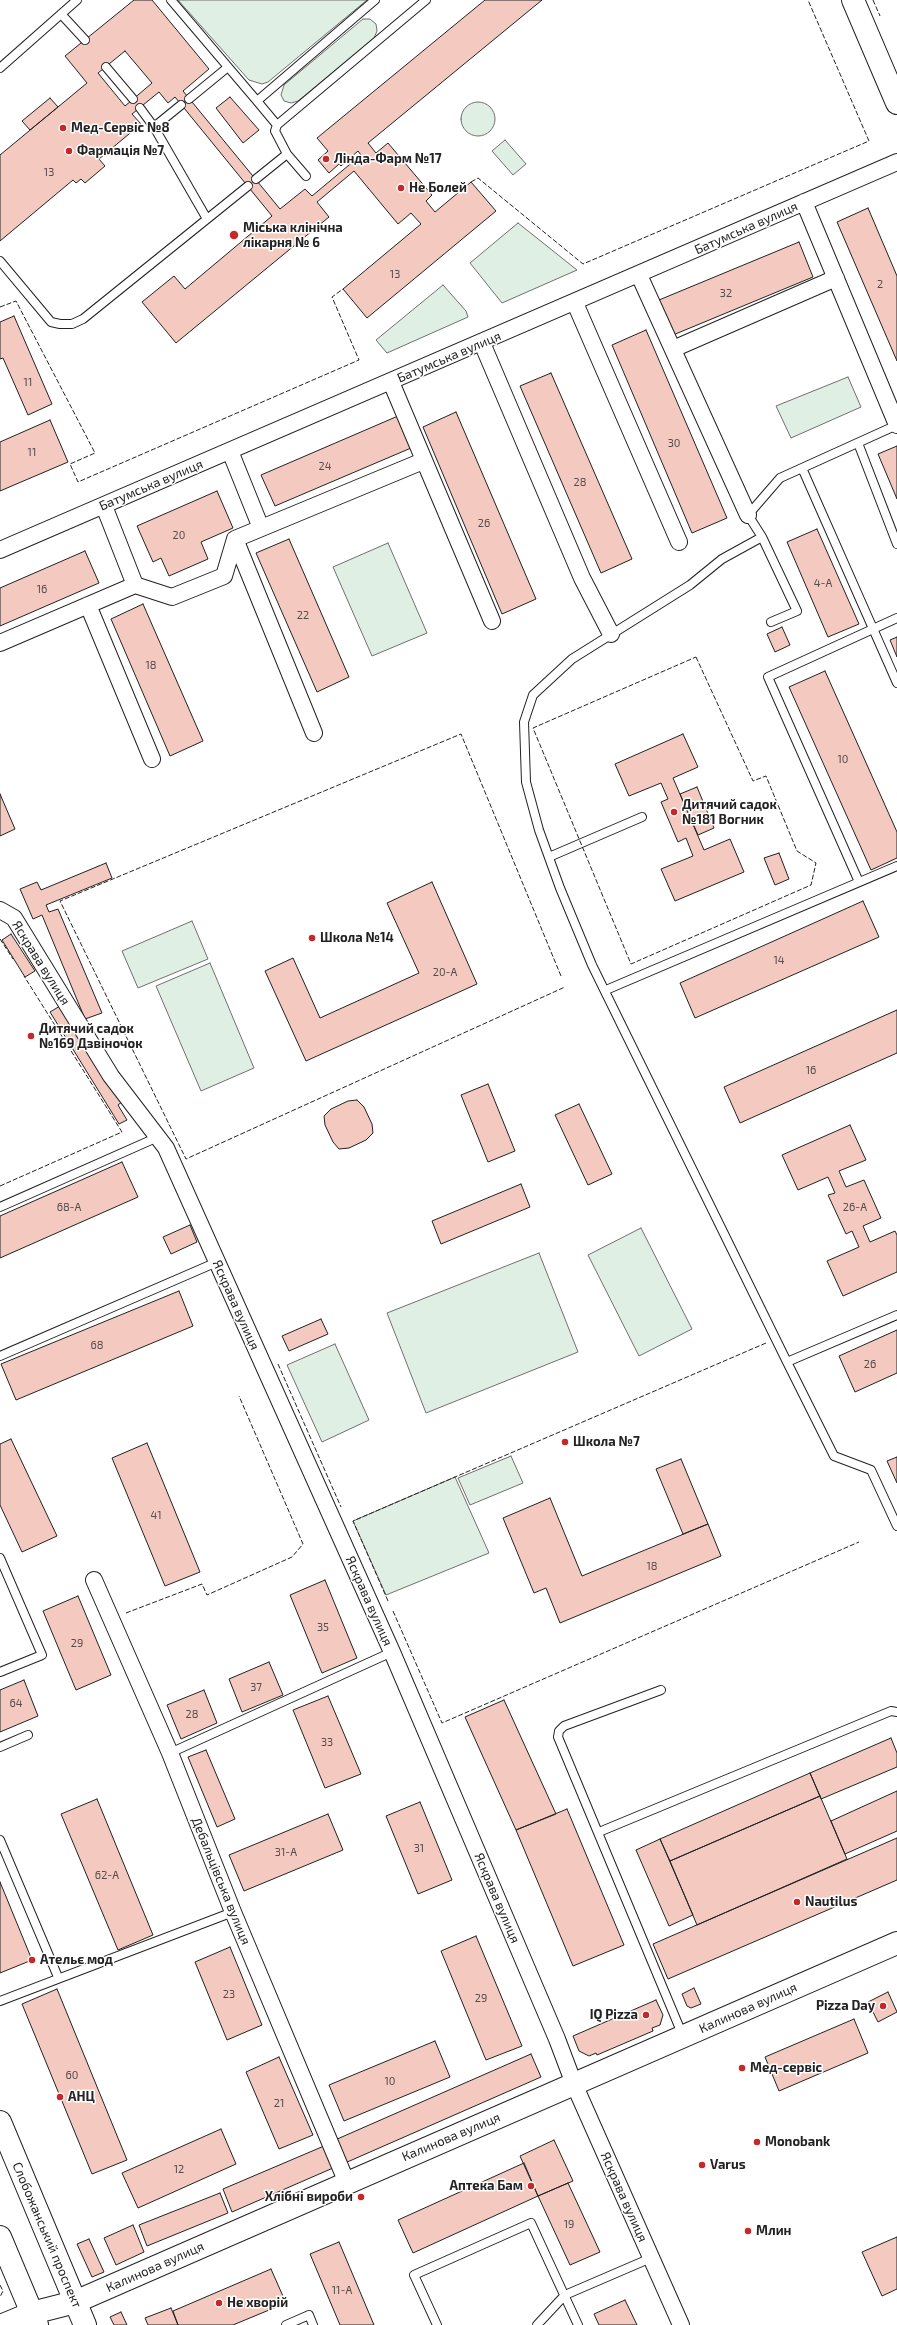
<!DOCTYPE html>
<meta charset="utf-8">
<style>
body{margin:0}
canvas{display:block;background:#fff}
</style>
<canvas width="897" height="2325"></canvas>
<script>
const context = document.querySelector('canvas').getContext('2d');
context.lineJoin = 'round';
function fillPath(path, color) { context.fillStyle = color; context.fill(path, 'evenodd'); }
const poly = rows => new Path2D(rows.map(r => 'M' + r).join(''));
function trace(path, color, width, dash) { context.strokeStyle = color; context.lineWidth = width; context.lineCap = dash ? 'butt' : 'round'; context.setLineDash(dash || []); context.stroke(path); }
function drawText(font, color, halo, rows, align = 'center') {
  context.font = font + ' "Exo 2",sans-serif'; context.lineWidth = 3; context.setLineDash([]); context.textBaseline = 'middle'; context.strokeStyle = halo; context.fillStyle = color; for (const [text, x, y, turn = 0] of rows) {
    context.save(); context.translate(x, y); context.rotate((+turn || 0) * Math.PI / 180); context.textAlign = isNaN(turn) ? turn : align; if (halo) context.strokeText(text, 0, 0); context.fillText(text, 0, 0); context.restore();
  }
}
const green = poly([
 [178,0,367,0,268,82,262,84,249,80,178,0],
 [363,19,370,19,376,24,377,31,374,38,298,101,291,103,284,101,281,95,284,85,363,19],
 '461 119a17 17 0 1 1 34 0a17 17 0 1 1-34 0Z',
 [505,140,526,164,513,175,492,151,505,140],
 [518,223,577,270,502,303,470,263,518,223],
 [443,285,466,311,468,317,387,353,376,340,443,285],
 [848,377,861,407,791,438,776,406,848,377],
 [388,543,427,633,372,656,333,567,388,543],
 [192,921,208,959,138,988,122,951,192,921],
 [210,963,254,1068,201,1091,156,986,210,963],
 [641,1228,692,1329,639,1356,588,1255,641,1228],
 [539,1253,578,1352,426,1413,387,1313,539,1253],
 [335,1344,369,1420,322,1442,287,1365,335,1344],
 [511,1456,523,1483,470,1505,458,1478,511,1456],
 [455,1477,489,1553,386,1595,353,1521,455,1477]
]);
const building = poly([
 [134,0,152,0,209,69,183,91,280,209,305,189,312,196,361,155,358,151,341,166,339,164,329,173,318,160,328,151,317,138,485,0,542,0,368,143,376,153,388,143,432,195,426,201,435,212,471,182,496,211,367,318,343,289,421,224,411,213,398,224,354,171,317,202,329,217,176,343,142,302,174,276,185,289,272,216,175,97,168,103,159,92,132,114,141,124,99,159,105,166,85,183,81,179,76,183,73,180,0,241,0,155,87,83,65,56,134,0],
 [125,51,152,83,125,106,98,73,125,51],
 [230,97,259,130,243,143,216,108,230,97],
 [50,98,58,107,30,130,22,121,50,98],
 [868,208,897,276,897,361,837,222,868,208],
 [799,242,813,277,673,335,659,300,799,242],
 [14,316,52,404,28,415,3,358,0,359,0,322,14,316],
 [646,330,727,518,692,533,612,345,646,330],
 [551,373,632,559,601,573,520,386,551,373],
 [456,412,536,599,502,614,423,427,456,412],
 [398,416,411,448,275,506,261,475,398,416],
 [50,420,68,462,0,491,0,442,50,420],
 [897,446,897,499,878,454,897,446],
 [217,491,233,528,201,542,208,559,169,576,161,558,153,562,137,526,217,491],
 [817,529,859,624,828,637,787,542,817,529],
 [289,539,349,677,317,692,256,553,289,539],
 [85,551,99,583,0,626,0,588,85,551],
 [143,604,203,741,170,756,111,619,143,604],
 [782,627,790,645,775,652,767,634,782,627],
 [897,637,897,657,890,640,897,637],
 [825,671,897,832,897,858,871,870,789,687,825,671],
 [683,734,698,767,673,778,704,850,730,839,744,872,675,901,661,869,693,856,686,838,678,842,661,802,668,799,661,783,629,796,615,764,683,734],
 [697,787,714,828,698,835,680,794,697,787],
 [0,794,15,829,0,836,0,794],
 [779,853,789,879,775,885,764,858,779,853],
 [106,863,112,878,46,905,49,912,58,909,102,1013,85,1019,42,915,33,919,20,889,37,882,41,890,106,863],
 [432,882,477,984,306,1061,265,971,293,958,320,1018,419,973,387,903,432,882],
 [863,901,879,937,695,1018,680,983,863,901],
 [11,934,35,971,25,977,2,940,11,934],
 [60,1006,123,1101,118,1105,127,1120,119,1124,50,1012,60,1006],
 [897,1010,897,1053,740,1123,724,1087,897,1010],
 [488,1084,515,1151,488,1162,461,1095,488,1084],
 [357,1100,364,1107,372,1124,373,1133,366,1140,349,1148,339,1149,333,1142,325,1125,324,1116,331,1109,348,1101,357,1100],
 [579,1104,612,1174,588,1185,555,1115,579,1104],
 [850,1125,866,1160,839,1171,846,1187,864,1180,881,1218,863,1226,870,1242,895,1231,897,1235,897,1272,843,1296,827,1261,859,1247,852,1231,846,1234,828,1195,835,1193,828,1177,798,1190,782,1155,850,1125],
 [122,1162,138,1197,0,1258,0,1216,122,1162],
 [521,1184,530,1207,441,1244,432,1221,521,1184],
 [190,1225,197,1242,171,1254,163,1237,190,1225],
 [179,1291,193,1326,16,1400,1,1364,179,1291],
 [321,1319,328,1334,289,1351,282,1336,321,1319],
 [897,1330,897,1373,855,1392,839,1356,897,1330],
 [11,1439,57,1536,22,1552,0,1505,0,1444,11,1439],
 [147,1443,200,1572,165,1586,112,1458,147,1443],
 [897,1457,897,1483,887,1461,897,1457],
 [681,1459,708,1524,683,1534,656,1469,681,1459],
 [550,1498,582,1576,708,1524,721,1556,560,1623,546,1588,534,1593,503,1518,550,1498],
 [325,1580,357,1658,322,1673,290,1595,325,1580],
 [78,1596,111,1675,76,1690,43,1611,78,1596],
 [269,1662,283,1695,242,1712,229,1679,269,1662],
 [24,1680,38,1716,0,1732,0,1690,24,1680],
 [204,1690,217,1723,181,1739,167,1705,204,1690],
 [328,1696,361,1774,325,1788,293,1710,328,1696],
 [504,1700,556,1814,516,1830,465,1717,504,1700],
 [891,1738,897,1753,897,1767,821,1799,810,1773,891,1738],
 [206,1750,235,1819,217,1827,188,1757,206,1750],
 [810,1773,820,1796,670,1861,660,1839,810,1773],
 [897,1791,897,1831,845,1854,831,1821,897,1791],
 [820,1796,847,1859,697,1925,670,1861,820,1796],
 [97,1799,153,1935,118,1950,61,1814,97,1799],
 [420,1802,452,1880,418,1894,386,1816,420,1802],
 [567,1809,624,1945,573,1966,516,1830,567,1809],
 [328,1814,343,1850,244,1891,229,1855,328,1814],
 [897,1838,897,1880,668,1979,653,1944,897,1838],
 [660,1839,693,1915,669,1926,636,1850,660,1839],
 [0,1882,32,1960,0,1973,0,1882],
 [476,1936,522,2046,486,2060,441,1951,476,1936],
 [230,1947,262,2025,227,2040,195,1962,230,1947],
 [694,1988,701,2004,691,2008,687,2006,682,1994,694,1988],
 [57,1989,127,2160,92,2174,22,2004,57,1989],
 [888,1992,897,2012,878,2022,868,2002,888,1992],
 [656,2000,663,2015,660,2025,652,2028,653,2031,597,2055,596,2053,589,2056,579,2051,573,2036,656,2000],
 [854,2019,868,2053,779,2091,765,2057,854,2019],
 [435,2041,450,2077,344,2121,329,2085,435,2041],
 [531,2054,541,2077,345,2163,335,2140,531,2054],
 [279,2057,313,2135,279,2149,246,2072,279,2057],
 [221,2129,236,2164,138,2208,122,2173,221,2129],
 [554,2140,573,2181,538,2196,520,2156,554,2140],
 [324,2146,333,2168,232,2212,223,2189,324,2146],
 [524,2163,538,2196,413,2253,398,2220,524,2163],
 [568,2183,600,2252,570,2265,538,2196,568,2183],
 [220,2193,228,2213,147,2246,139,2225,220,2193],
 [133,2225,144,2252,116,2265,104,2238,133,2225],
 [897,2237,897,2289,882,2296,862,2252,897,2237],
 [89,2239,104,2272,92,2277,77,2244,89,2239],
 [339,2242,374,2325,340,2325,310,2254,339,2242],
 [271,2269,286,2303,233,2325,178,2325,173,2311,271,2269],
 [625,2300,637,2325,599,2325,594,2314,625,2300],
 [171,2308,178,2325,148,2325,145,2318,171,2308],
 [121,2312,127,2325,114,2325,110,2317,121,2312]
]);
const lane = poly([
 [171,0,257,101,375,0],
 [61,14,85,40],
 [106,67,133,99],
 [0,68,77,0],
 [189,99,228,67],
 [257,101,277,125,275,131,287,154,306,176],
 [140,108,154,127,181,105],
 [277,125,426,0],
 [154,127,207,219],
 [256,179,287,154],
 [0,261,51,322,60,324,72,324,83,319,248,186],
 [858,443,897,544],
 [802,468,897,683],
 [762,537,722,559,690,585,572,659,533,695,524,722,526,782,539,830,560,888,592,965,787,1362,834,1456,871,1470,897,1526],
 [771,622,797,611,762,537,748,515,780,478,897,425],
 [549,857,642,817],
 [859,882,768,677,897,618],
 [606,990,897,866],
 [0,1207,158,1137],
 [0,1356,217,1262],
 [787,1362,897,1315],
 [0,1558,42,1655,0,1672],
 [661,1690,564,1726,559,1731,558,1737,683,2036],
 [0,1747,28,1735],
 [170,1753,392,1652],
 [599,1832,891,1711,897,1712],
 [0,1840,58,1977],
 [0,2001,233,1912],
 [286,2325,309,2315,313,2325],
 [437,2325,414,2275,531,2223,578,2325],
 [537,2325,565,2295,651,2258]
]);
const street = poly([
 [804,202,897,425],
 [639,275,748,515],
 [575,303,679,542],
 [482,343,582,578,611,634],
 [673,349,836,278],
 [391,382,492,621],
 [230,451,261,528],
 [104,506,135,585],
 [235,539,314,733],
 [0,550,897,162],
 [88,605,152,759],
 [0,643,135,585,172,597,224,576,235,539,423,461],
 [0,910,14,918,111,1076,166,1148,392,1652,557,2039,574,2084,681,2325],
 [94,1580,170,1753,233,1912,347,2183]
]);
const secondary = poly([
 [853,0,897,103],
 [3,2325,32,2313,75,2302,897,1943]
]);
const primary = poly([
 [0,2122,85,2325],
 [0,2237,37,2325]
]);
const fence = poly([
 [873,0,880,16],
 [471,182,478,178,583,264,869,141,808,0],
 [0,307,16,301,95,453,70,464,78,482,359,360,332,297,343,289],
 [696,657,753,781,766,776,797,851,816,863,811,885,631,964,533,728,696,657],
 [0,939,13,959],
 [561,976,461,734,60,901,186,1159,565,987],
 [0,1186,122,1132,24,976],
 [278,1364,341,1507],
 [388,1601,353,1521,766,1343],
 [393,1611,442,1723,859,1542],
 [126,1613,202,1584,207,1595,292,1557,303,1544,239,1396],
 [0,2285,3,2291,0,2297]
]);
const markers = [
 [63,128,4,"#c62828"],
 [69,151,4,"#c62828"],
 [326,159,4,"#c62828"],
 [401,188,4,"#c62828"],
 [234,235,5,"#c62828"],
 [674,812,4,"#c62828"],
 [312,938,4,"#c62828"],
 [31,1036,4,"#c62828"],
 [565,1442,4,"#c62828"],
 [797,1902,4,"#c62828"],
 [32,1960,4,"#c62828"],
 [883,2006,4,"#c62828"],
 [646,2015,4,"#c62828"],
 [742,2068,4,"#c62828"],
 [60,2097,4,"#c62828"],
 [757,2142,4,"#c62828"],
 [702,2165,4,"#c62828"],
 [531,2186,4,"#c62828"],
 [361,2197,4,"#c62828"],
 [748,2231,4,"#c62828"],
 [219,2303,4,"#c62828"]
];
const numberNames = [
 ["13",49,172],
 ["13",395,274],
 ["2",880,284],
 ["32",726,293],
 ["11",28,382],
 ["30",674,443],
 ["11",32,452],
 ["24",325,466],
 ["28",580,482],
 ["26",484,523],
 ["20",179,535],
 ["4-А",823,583],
 ["16",42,589],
 ["22",303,615],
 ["18",151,665],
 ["10",843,759],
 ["14",779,960],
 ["20-А",445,972],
 ["16",811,1070],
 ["68-А",69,1207],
 ["26-А",855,1207],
 ["68",97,1345],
 ["26",870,1364],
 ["41",156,1515],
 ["18",652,1566],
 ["35",323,1627],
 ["29",77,1643],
 ["37",256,1687],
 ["64",16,1703],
 ["28",192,1714],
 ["33",327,1742],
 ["31",419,1848],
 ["31-А",286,1852],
 ["62-А",107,1875],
 ["23",229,1994],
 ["29",481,1998],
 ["60",72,2075],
 ["10",390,2081],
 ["21",279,2103],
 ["12",179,2169],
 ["19",569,2224],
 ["11-А",342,2290]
];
const poiNames = [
 ["Мед-Сервіс №8",71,128],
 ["Фармація №7",77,151],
 ["Лінда-Фарм №17",334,159],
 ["Не Болей",409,188],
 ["Міська клінічна",243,228],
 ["лікарня № 6",243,243],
 ["Дитячий садок",682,805],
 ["№181 Вогник",682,820],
 ["Школа №14",320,938],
 ["Дитячий садок",39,1029],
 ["№169 Дзвіночок",39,1044],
 ["Школа №7",573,1442],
 ["Nautilus",805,1902],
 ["Ательє мод",40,1960],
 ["Pizza Day",875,2006,"right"],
 ["IQ Pizza",638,2015,"right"],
 ["Мед-сервіс",750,2068],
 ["АНЦ",68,2097],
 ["Monobank",765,2142],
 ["Varus",710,2165],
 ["Аптека Бам",523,2186,"right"],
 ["Хлібні вироби",353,2197,"right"],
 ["Млин",756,2231],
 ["Не хворій",227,2303]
];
const streetNames = [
 ["Батумська вулиця",746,228,-24],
 ["Батумська вулиця",449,357,-23],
 ["Батумська вулиця",151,485,-23],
 ["Яскрава вулиця",41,963,58],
 ["Яскрава вулиця",236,1305,66],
 ["Яскрава вулиця",369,1601,66],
 ["Дебальцівська вулиця",221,1881,68],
 ["Яскрава вулиця",497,1898,67],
 ["Калинова вулиця",748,2008,-24],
 ["Калинова вулиця",451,2137,-23],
 ["Яскрава вулиця",624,2197,66],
 ["Слобожанський проспект",47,2235,67],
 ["Калинова вулиця",155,2267,-24]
];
fillPath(green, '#e0efe3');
trace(green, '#6f6f6f', 1);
fillPath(building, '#f3c9c0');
trace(building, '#222', 1);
trace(lane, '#222', 10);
trace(street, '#222', 18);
trace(secondary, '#222', 24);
trace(primary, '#222', 24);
trace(lane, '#fff', 8);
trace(street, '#fff', 16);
trace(secondary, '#fff', 22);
trace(primary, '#fff', 22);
trace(fence, '#222', 1, [5, 2]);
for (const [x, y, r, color] of markers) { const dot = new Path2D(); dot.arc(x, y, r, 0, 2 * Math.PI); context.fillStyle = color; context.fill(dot); trace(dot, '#fff', 1.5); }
drawText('11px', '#564c4a', null, numberNames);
drawText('bold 13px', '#222', '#fff', poiNames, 'left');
drawText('13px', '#222', '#fff', streetNames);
</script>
